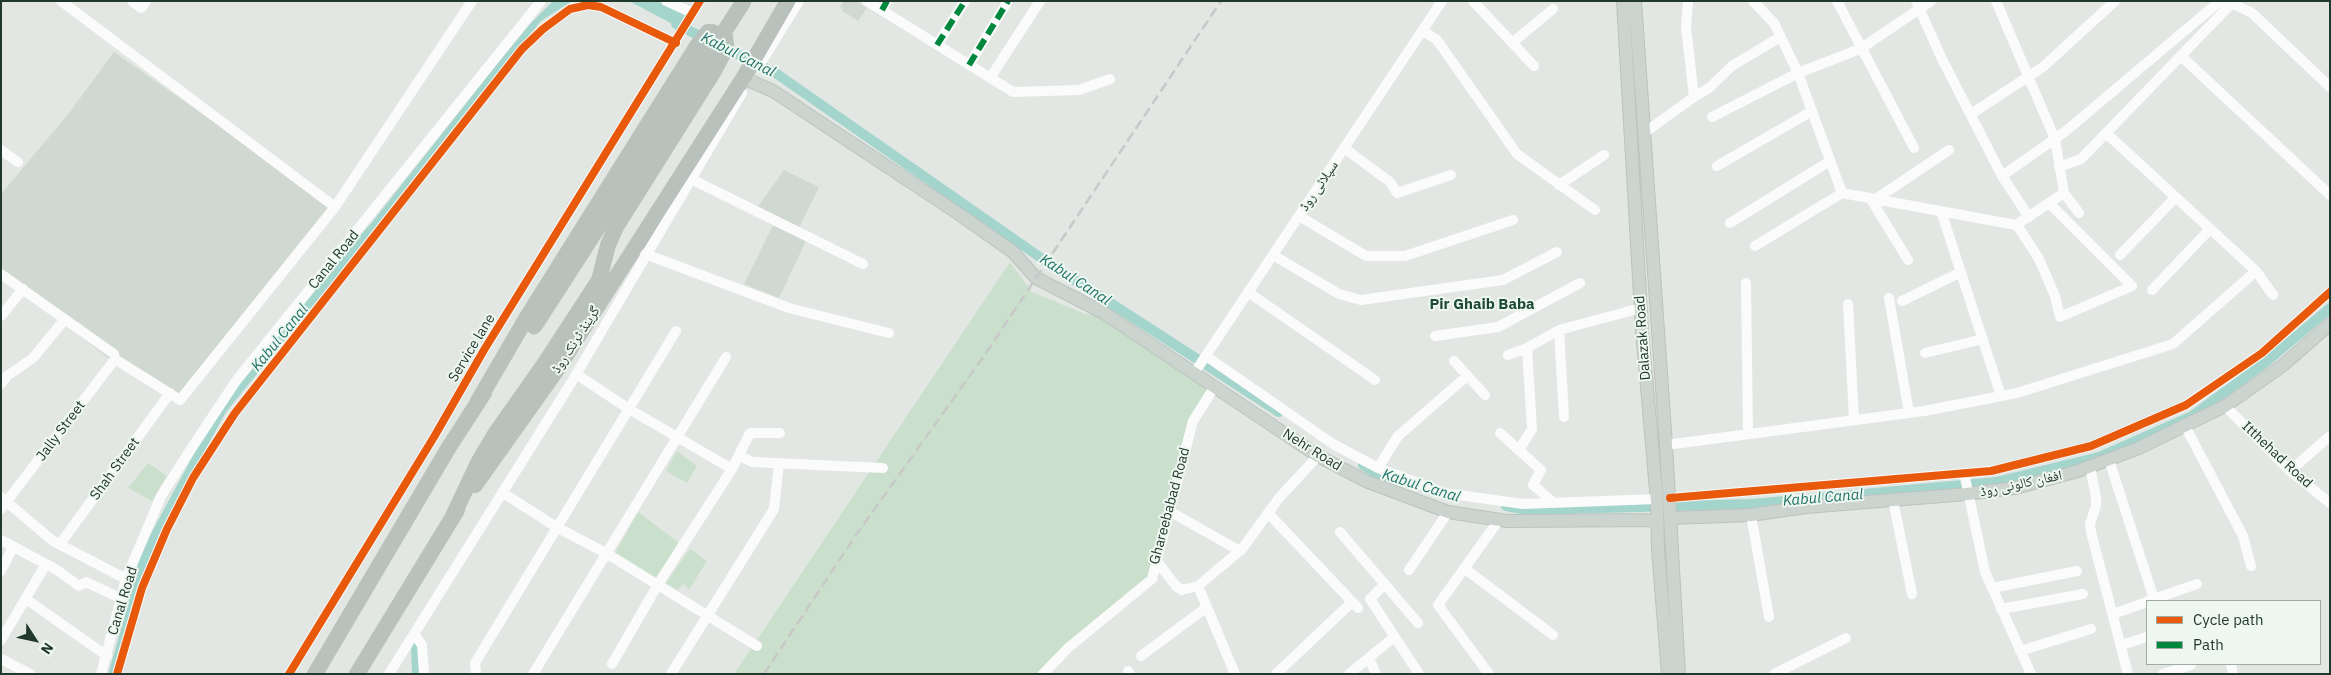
<!DOCTYPE html>
<meta charset="utf-8">
<style>
body{margin:0}
#map{position:relative;width:2331px;height:675px;overflow:hidden;background:#e2e7e3;font-family:"IBM Plex Sans",sans-serif}
canvas{display:block}
.frame{position:absolute;inset:0;border:2px solid #21392c;pointer-events:none}
.legend{position:absolute;left:2146px;top:600px;width:175px;height:65px;box-sizing:border-box;background:#eff7f1;border:1px solid #9daba2;margin:0;padding:6px 9px;list-style:none;font-size:15px;color:#21392c}
.legend li{display:flex;align-items:center;gap:10px;height:25px}
.legend b{width:25px;border:1px solid #9daba2}
.north{position:absolute;left:10px;top:615px;width:50px;height:50px;-webkit-text-stroke:4px #eff7f1;paint-order:stroke;rotate:125deg;font-size:14px;font-weight:700;line-height:20px;text-align:center;color:#21392c}
.north::after{content:'';display:block;margin:auto;width:18px;height:22px;background:#21392c;clip-path:polygon(50% 0,100% 100%,50% 72%,0 100%)}
</style>
<div id="map">
<canvas width="2331" height="675"></canvas>
<div class="frame"></div>
<ul class="legend">
<li><b style="height:6px;background:#e8590c"></b>Cycle path</li>
<li><b style="height:6px;background:#00873e"></b>Path</li>
</ul>
<div class="north">N</div>
</div>
<script>
const context = document.querySelector('canvas').getContext('2d');
context.lineJoin = 'round';
function fillPath(path, color) { context.fillStyle = color; context.fill(path, 'evenodd'); }
const poly = rows => new Path2D(rows.map(r => 'M' + r).join(''));
function trace(path, color, width, dash) { context.strokeStyle = color; context.lineWidth = width; context.lineCap = dash ? 'butt' : 'round'; context.setLineDash(dash || []); context.stroke(path); }
function drawText(font, color, halo, rows, align = 'center') {
  context.font = font + ' "IBM Plex Sans","Noto Naskh Arabic",sans-serif'; context.lineWidth = 4; context.setLineDash([]); context.textBaseline = 'middle'; context.strokeStyle = halo; context.fillStyle = color; for (const [text, x, y, turn = 0] of rows) {
    context.save(); context.translate(x, y); context.rotate((+turn || 0) * Math.PI / 180); context.textAlign = isNaN(turn) ? turn : align; if (halo) context.strokeText(text, 0, 0); context.fillText(text, 0, 0); context.restore();
  }
}
const built = poly([
 [844,1,856,1,867,8,858,21,841,10,843,8,840,7],
 [114,52,335,207,180,400,117,365,1,275,1,194,69,113],
 [784,170,819,187,798,230,757,208],
 [773,225,806,241,779,298,744,284]
]);
const green = poly([
 [1010,262,1032,292,1085,314,1096,315,1215,386,1193,421,1152,579,1041,674,734,674],
 [677,451,697,466,687,483,666,471],
 [148,463,167,476,152,501,128,488],
 [638,512,683,546,660,581,613,557],
 [690,549,707,561,689,590,684,584,677,590,666,583]
]);
const water = poly([
 [553,1,572,1,541,21,476,99,332,282,226,412,182,492,144,578,137,576,134,574,134,565,209,426,238,383,311,292,373,221,498,63,531,23],
 [629,1,658,1,688,17,680,28],
 [134,584,139,588,116,674,108,674]
]);
const canal = poly([
 [676,24,708,40],
 [721,46,777,74,1044,260,1279,412],
 [1363,465,1376,473,1393,479],
 [1506,506,1528,510,1752,504,1996,482,2099,457,2192,416,2266,362,2330,308],
 [131,596,140,565],
 [416,645,417,674]
]);
const minor = poly([
 [61,1,335,207],
 [132,1,141,8,146,1],
 [666,1,693,13],
 [867,1,1013,92,1079,90,1110,79],
 [1473,1,1534,66],
 [1688,1,1686,27,1694,97],
 [1753,1,1774,23,1798,73,1842,193,2016,225,2064,193],
 [1837,1,1914,148],
 [1916,1,1941,57,2002,176,2029,217],
 [1996,1,2055,139,2064,193,2079,213],
 [2227,1,2252,13,2330,87],
 [882,10,887,1],
 [1423,31,1437,40,1517,154,1595,210],
 [1512,43,1553,9],
 [937,45,965,1],
 [2181,56,2330,195],
 [969,65,1008,1],
 [759,66,799,1],
 [990,78,1040,1],
 [1971,114,2043,67,2115,1],
 [1712,117,1798,73,1860,49,1931,1],
 [1644,133,1694,97,1709,88,1732,66,1780,37],
 [2106,133,2256,271,2273,295],
 [1344,148,1390,182,1397,193,1451,175],
 [1,150,18,162],
 [1717,166,1812,111],
 [2059,167,2081,159,2231,4],
 [2002,176,2066,131,2220,1],
 [691,179,863,264],
 [1559,185,1604,155],
 [1870,198,1908,260],
 [1876,199,1949,150],
 [1941,211,2001,396],
 [1299,216,1366,256,1405,256,1513,220],
 [1730,223,1830,161],
 [2017,225,2039,259,2055,296,2060,317,2132,286,2049,203],
 [1755,246,1842,193],
 [645,254,789,308,889,333],
 [1273,255,1339,294,1361,300,1503,280,1557,252],
 [2120,255,2176,197],
 [1,274,114,354,115,359,180,400,335,207,472,1],
 [1746,283,1748,434],
 [2152,290,2210,229],
 [1248,292,1375,380],
 [1889,298,1909,413],
 [1902,301,1961,272],
 [1848,304,1854,420],
 [1,316,23,289],
 [1559,330,1564,417],
 [1435,336,1498,327,1580,283],
 [1925,353,1983,339],
 [1508,355,1527,348,1559,330,1641,308],
 [1206,356,1333,444,1378,468,1444,493,1523,504,1657,499],
 [1454,361,1485,395],
 [1195,372,1442,1],
 [576,374,629,409,732,469],
 [1,384,7,376,33,358,65,319],
 [2225,406,2290,471,2330,503],
 [2185,426,2243,536,2251,566],
 [1500,433,1541,470,1533,485,1554,503],
 [1666,445,1924,411,2017,393,2173,344,2256,271],
 [1519,450,1532,429,1527,348],
 [740,456,752,462,883,468],
 [2109,460,2154,599],
 [2090,467,2096,497,2096,506,2090,524,2091,532,2128,674],
 [1378,468,1398,436,1467,376],
 [2290,471,2330,436],
 [1964,473,1985,572,2031,674],
 [503,493,558,528,606,553,757,646],
 [1,497,53,541,126,579],
 [1670,498,1991,471,2091,446,2186,405,2262,353,2330,292],
 [1893,500,1912,594],
 [1,509,115,359],
 [1169,511,1240,551],
 [1268,513,1358,608],
 [1751,515,1769,617],
 [1340,532,1418,623],
 [1,540,57,570,79,586,86,582,122,599],
 [60,544,170,393],
 [1156,560,1176,586,1182,590,1198,586,1242,549,1279,498,1318,456],
 [1464,568,1553,635],
 [1409,570,1448,512],
 [1,571,13,547],
 [1385,584,1370,599,1419,674],
 [1198,586,1235,674],
 [1992,588,2077,571],
 [26,599,107,656],
 [2148,601,2197,584],
 [2001,609,2083,594],
 [2113,614,2147,602],
 [414,634,422,645,424,674],
 [1,640,46,564],
 [2121,645,2147,637],
 [2020,651,2091,629],
 [1141,656,1207,607],
 [1369,658,1376,674],
 [1,659,30,674],
 [612,664,660,581,732,469,750,433,780,433],
 [2231,665,2233,674],
 [1128,671,1130,674],
 [101,674,126,579,161,496,189,452,236,381,541,1],
 [117,674,142,588,167,529,193,478,235,413,522,49,543,29,570,9,588,5,601,7,676,43],
 [289,674,434,437,484,350,700,1],
 [389,674,571,383,742,93],
 [476,674,475,663,676,331],
 [533,674,726,357],
 [671,674,774,509,779,463],
 [1043,674,1068,648,1152,579,1193,421,1215,386],
 [1276,674,1352,602],
 [1349,674,1394,637],
 [1489,674,1438,605,1499,520],
 [1774,674,1846,638],
 [2163,674,2191,665]
]);
const major = poly([
 [1623,1,1642,330,1657,502,1658,550,1668,674],
 [1635,1,1666,445,1679,674],
 [750,81,773,91,956,212,1013,252,1036,278,1104,313,1318,456,1368,482,1448,512,1507,521,1657,520],
 [1670,518,1751,515,1806,507,1967,494,2015,488,2078,471,2139,448,2225,406,2282,366,2330,324]
]);
const highway = poly([
 [475,485,556,371,744,77,788,1],
 [453,516,479,461,495,434,545,363,599,280,608,245,616,227,714,71,724,52,726,45,725,37,712,32,708,32,697,46,527,317,478,401],
 [315,674,449,447,484,393],
 [357,674,457,510]
]);
const rail = poly([
 [764,674,856,535,984,356,1221,1]
]);
const highwayBridge = poly([
 [534,327,744,1]
]);
const quiet = poly([
 [882,10,887,1],
 [937,45,965,1],
 [969,65,1008,1]
]);
const cycleway = poly([
 [1670,498,1991,471,2091,446,2186,405,2262,353,2330,292],
 [117,674,142,588,167,529,193,478,235,413,522,49,543,29,570,9,588,5,601,7,676,43],
 [289,674,434,437,484,350,700,1]
]);
const streetNames = [
 ["سپلائی روڈ",1319,186,-56],
 ["Canal Road",334,260,-51],
 ["Dalazak Road",1643,338,-94],
 ["گرینڈ ٹرنک روڈ",576,340,-57],
 ["Service lane",472,348,-59],
 ["Jally Street",61,431,-53],
 ["Nehr Road",1312,450,32],
 ["Itthehad Road",2277,455,43],
 ["Shah Street",115,469,-54],
 ["افغان کالونی روڈ",2021,484,-12],
 ["Ghareebabad Road",1170,506,-75],
 ["Canal Road",123,601,-73]
];
const waterNames = [
 ["Kabul Canal",738,55,27],
 ["Kabul Canal",1075,280,33],
 ["Kabul Canal",280,338,-51],
 ["Kabul Canal",1421,486,17],
 ["Kabul Canal",1823,498,-5]
];
const neighbourhoodNames = [
 ["Pir Ghaib Baba",1482,305]
];
fillPath(built, '#cfd9d2');
fillPath(green, '#cbe0cc');
fillPath(water, '#a4d5cd');
trace(canal, '#a4d5cd', 10);
trace(major, '#bcc3bf', 14);
trace(highway, '#bcc3bf', 16);
trace(minor, '#fbfbfb', 10);
trace(major, '#ccd4cf', 12);
trace(highway, '#b9c1bd', 15);
trace(rail, '#c6c9c7', 2.5, [10, 5]);
trace(highwayBridge, '#bcc3bf', 16, []);
trace(highwayBridge, '#b9c1bd', 15);
trace(quiet, '#00873e', 6, [12, 6]);
trace(cycleway, '#e8590c', 8);
drawText('14px', '#21392c', '#eff7f1', streetNames);
drawText('italic 15px', '#1e7268', '#eff7f1', waterNames);
drawText('bold 15px', '#1e4a33', '#eff7f1', neighbourhoodNames);
</script>
